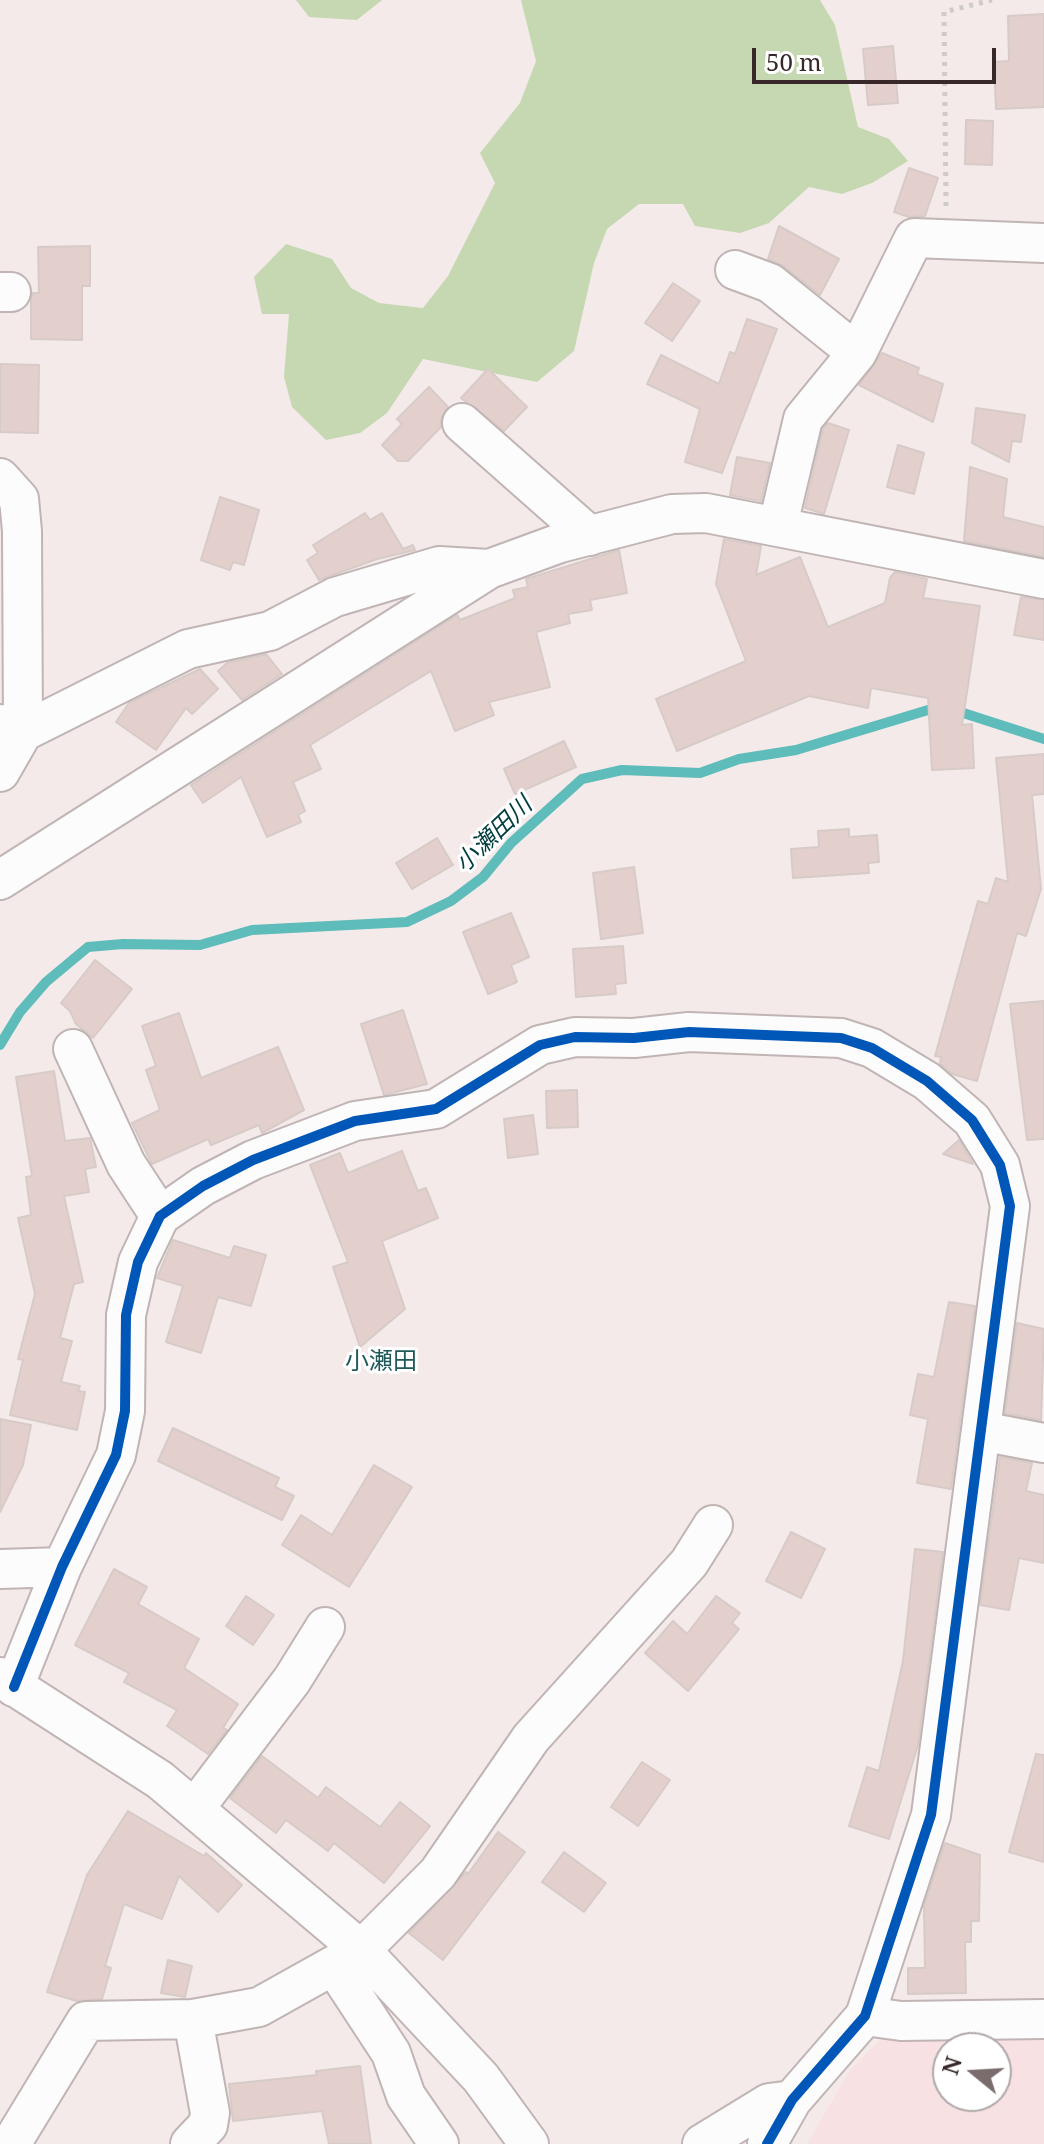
<!DOCTYPE html>
<meta charset="utf-8">
<style>
body{margin:0}
#map{position:relative;width:1044px;height:2144px;overflow:hidden;background:#f4eaea;font-family:"Noto Serif",serif}
canvas{display:block}
.north{position:absolute;left:932px;top:2032px;width:80px;height:80px;box-sizing:border-box;background:#fff;border:2px solid #b0a9a9;border-radius:50%;rotate:288deg;font-size:22px;font-weight:700;line-height:32px;text-align:center;color:#392829}
.north::after{content:'';display:block;margin:auto;width:28px;height:36px;background:#7a6c6d;clip-path:polygon(50% 0,100% 100%,50% 72%,0 100%)}
.scale{position:absolute;left:752px;top:48px;width:244px;height:36px;box-sizing:border-box;border:4px solid #392829;border-top:0;padding-left:10px;font-size:24px;line-height:28px;white-space:nowrap;color:#392829;-webkit-text-stroke:6px #fff;paint-order:stroke}
</style>
<div id="map">
<canvas width="1044" height="2144"></canvas>
<div class="north">N</div>
<div class="scale">50 m</div>
</div>
<script>
const context = document.querySelector('canvas').getContext('2d');
context.lineJoin = 'round';
function fillPath(path, color) { context.fillStyle = color; context.fill(path, 'evenodd'); }
const poly = rows => new Path2D(rows.map(r => 'M' + r).join(''));
function trace(path, color, width, dash) { context.strokeStyle = color; context.lineWidth = width; context.lineCap = dash ? 'butt' : 'round'; context.setLineDash(dash || []); context.stroke(path); }
function drawText(font, color, halo, rows, align = 'center') {
  context.font = font + ' "Noto Serif","Noto Sans JP",serif'; context.lineWidth = 6; context.setLineDash([]); context.textBaseline = 'middle'; context.strokeStyle = halo; context.fillStyle = color; for (const [text, x, y, turn = 0] of rows) {
    context.save(); context.translate(x, y); context.rotate((+turn || 0) * Math.PI / 180); context.textAlign = isNaN(turn) ? turn : align; if (halo) context.strokeText(text, 0, 0); context.fillText(text, 0, 0); context.restore();
  }
}
const built = poly([
 [1044,2031,1044,2144,807,2144,850,2070,882,2038,902,2032],
 [948,2048,996,2048,996,2096,948,2096]
]);
const green = poly([
 [296,0,382,0,357,20,309,17],
 [521,0,820,0,835,25,858,127,889,139,908,161,872,183,842,194,809,187,769,223,740,233,695,226,683,204,639,204,607,229,594,263,574,351,537,382,423,359,387,413,360,433,326,440,292,407,284,377,289,314,262,314,254,277,286,244,332,259,351,288,379,303,423,308,448,276,495,183,480,153,520,103,536,61]
]);
const stream = poly([
 [954,710,1044,739],
 [0,1045,20,1012,46,982,88,947,123,944,200,945,252,930,407,922,451,901,483,877,511,843,582,779,622,770,700,773,739,759,796,750,938,707]
]);
const building = poly([
 [1044,14,1044,107,996,109,994,62,1009,61,1008,16,1044,14],
 [893,46,898,103,868,105,863,49,893,46],
 [966,120,993,121,992,165,965,164,966,120],
 [909,168,938,178,925,216,909,217,894,212,909,168],
 [779,226,839,259,820,295,783,266,768,259,779,226],
 [90,246,90,286,82,286,82,340,31,339,31,298,33,293,39,293,38,247,90,246],
 [673,283,700,301,672,341,645,323,673,283],
 [747,319,777,329,722,473,685,462,700,409,647,384,661,355,719,384,730,352,735,354,747,319],
 [882,353,919,368,917,374,943,384,933,422,859,385,882,353],
 [0,364,39,365,38,433,0,432,0,364],
 [488,369,527,407,504,431,461,398,488,369],
 [429,387,448,407,441,418,441,427,408,461,398,461,382,445,402,424,397,419,429,387],
 [976,408,1025,415,1021,442,1012,441,1009,462,972,443,976,408],
 [828,423,849,430,824,514,805,508,823,429,828,423],
 [898,445,924,453,914,494,887,487,898,445],
 [737,457,770,463,761,501,730,495,737,457],
 [970,467,1007,479,1003,517,1044,527,1044,557,964,541,970,467],
 [220,497,259,510,244,565,233,562,230,570,201,560,220,497],
 [365,513,370,520,382,513,403,549,413,545,415,550,377,559,319,580,307,560,318,553,313,545,365,513],
 [724,539,761,546,756,575,800,557,828,627,885,603,890,578,895,572,927,579,923,598,980,606,962,725,972,724,974,768,932,770,928,698,871,688,868,708,809,696,677,751,656,699,746,661,716,584,724,539],
 [619,550,627,593,590,600,592,610,568,614,570,623,536,632,550,687,489,702,494,715,455,731,431,671,310,745,321,769,293,782,305,811,298,815,301,822,267,837,241,777,203,803,191,785,457,615,460,620,515,598,513,590,528,587,526,579,619,550],
 [1021,597,1044,600,1044,640,1014,635,1021,597],
 [266,654,282,674,242,700,218,671,227,663,266,654],
 [200,669,218,689,192,714,186,708,156,750,116,722,129,703,200,669],
 [564,741,576,767,515,794,504,769,564,741],
 [1044,754,1044,794,1032,795,1041,889,1026,936,1017,933,977,1081,952,1074,940,1064,941,1057,935,1056,978,901,988,904,996,878,1008,882,996,758,1044,754],
 [849,829,849,837,877,835,879,862,868,863,869,873,793,878,791,849,819,847,818,831,849,829],
 [437,838,453,865,412,889,396,863,437,838],
 [634,867,643,933,601,939,593,873,634,867],
 [511,913,529,957,511,965,517,982,488,994,463,932,511,913],
 [623,946,626,983,615,984,616,994,576,997,573,949,623,946],
 [95,960,132,989,93,1038,76,1024,70,1011,61,1003,95,960],
 [1044,1001,1044,1139,1027,1140,1010,1004,1044,1001],
 [403,1010,427,1084,384,1095,361,1024,403,1010],
 [179,1013,201,1078,278,1047,304,1110,262,1133,259,1125,211,1145,208,1139,152,1164,132,1123,160,1110,146,1070,156,1066,142,1026,179,1013],
 [54,1071,65,1141,90,1138,96,1167,85,1169,89,1192,64,1196,83,1282,74,1284,60,1338,72,1341,61,1382,80,1386,78,1391,85,1392,77,1430,10,1415,23,1360,18,1359,35,1294,18,1218,31,1215,26,1177,32,1176,16,1077,54,1071],
 [577,1090,578,1127,547,1128,546,1091,577,1090],
 [533,1115,538,1154,508,1158,504,1119,533,1115],
 [959,1140,973,1164,943,1154,959,1140],
 [402,1151,418,1191,426,1188,438,1218,382,1241,405,1309,360,1347,333,1267,348,1262,310,1165,340,1153,348,1173,402,1151],
 [173,1240,230,1258,234,1246,266,1255,251,1306,218,1297,201,1353,166,1342,183,1286,157,1278,173,1240],
 [949,1302,975,1306,951,1489,917,1483,928,1419,910,1415,918,1374,934,1377,949,1302],
 [1017,1323,1044,1329,1041,1420,1005,1413,1017,1323],
 [0,1419,31,1425,23,1465,0,1512,0,1419],
 [173,1428,279,1478,275,1487,294,1496,282,1520,158,1461,173,1428],
 [1000,1457,1032,1463,1026,1491,1044,1495,1044,1563,1019,1558,1009,1610,980,1605,1000,1457],
 [374,1465,412,1487,349,1587,282,1545,301,1515,332,1535,374,1465],
 [791,1532,825,1549,801,1598,766,1581,791,1532],
 [915,1549,943,1552,918,1745,889,1839,849,1826,867,1767,879,1771,903,1661,915,1549],
 [114,1569,147,1587,138,1604,199,1639,184,1668,238,1704,223,1728,227,1730,208,1754,167,1726,177,1710,124,1682,129,1673,75,1645,114,1569],
 [246,1596,274,1615,253,1645,226,1626,246,1596],
 [716,1596,740,1613,732,1623,739,1629,688,1691,645,1653,673,1621,687,1634,716,1596],
 [1036,1754,1044,1755,1044,1862,1009,1852,1036,1754],
 [262,1756,318,1798,326,1787,380,1827,400,1802,430,1826,384,1883,334,1843,328,1851,286,1820,276,1833,230,1798,262,1756],
 [642,1762,670,1780,638,1826,611,1807,642,1762],
 [128,1811,204,1856,206,1853,242,1885,218,1912,179,1876,162,1919,124,1904,105,1966,111,1968,102,1999,77,2001,47,1992,87,1875,128,1811],
 [498,1832,525,1852,443,1960,409,1933,466,1872,468,1874,498,1832],
 [945,1843,980,1855,979,1921,971,1921,971,1942,965,1942,966,1993,908,1994,908,1968,925,1968,924,1906,945,1843],
 [564,1852,606,1883,584,1912,542,1882,564,1852],
 [168,1960,192,1966,185,1997,161,1993,168,1960],
 [360,2066,371,2144,329,2144,322,2111,233,2121,229,2084,317,2075,316,2071,360,2066]
]);
const path = poly([
 [946,206,944,12,992,0]
]);
const minor = poly([
 [735,270,770,283,857,353],
 [0,292,11,292],
 [462,423,590,536],
 [0,478,19,499,22,531,23,732,0,772],
 [778,525,803,419,857,353,914,238,1044,243],
 [0,724,23,732,188,649,270,631,335,597,439,566,489,569],
 [0,880,489,569,560,543,672,514,706,513,1044,579],
 [73,1049,126,1164,160,1216],
 [981,1431,1044,1443],
 [0,1569,62,1567],
 [0,1677,160,1780,361,1950,481,2078,529,2144],
 [14,1687,62,1567,116,1455,125,1411,126,1315,138,1262,160,1216,203,1186,253,1160,355,1121,436,1109,540,1045,575,1037,634,1038,689,1032,841,1038,872,1048,927,1081,972,1120,1000,1165,1010,1206,931,1815,865,2016,792,2100,767,2144],
 [195,1808,292,1680,325,1627],
 [334,1966,391,2053,406,2096,439,2144],
 [865,2016,901,2021,1044,2019],
 [11,2144,86,2021,193,2019,259,2007,361,1950,438,1873,531,1738,689,1563,713,1525],
 [190,2144,208,2125,210,2113,193,2019],
 [702,2144,769,2103,792,2100]
]);
const cycleway = poly([
 [14,1687,62,1567,116,1455,125,1411,126,1315,138,1262,160,1216,203,1186,253,1160,355,1121,436,1109,540,1045,575,1037,634,1038,689,1032,841,1038,872,1048,927,1081,972,1120,1000,1165,1010,1206,931,1815,865,2016,792,2100,767,2144]
]);
const waterNames = [
 ["小瀬田川",494,835,-44]
];
const neighbourhoodNames = [
 ["小瀬田",381,1362]
];
fillPath(built, '#f8e1e2');
fillPath(green, '#c5d8b1');
trace(stream, '#5ebcba', 10);
fillPath(building, '#e3d0cd');
trace(building, '#d7cbc8', 2);
trace(minor, '#c0b4b4', 42);
trace(path, '#cfcbcb', 5, [4, 6]);
trace(minor, '#fdfcfc', 38);
trace(cycleway, '#0057b8', 10);
drawText('italic 24px', '#013d3d', '#fff', waterNames);
drawText('24px', '#1f5a59', '#fff', neighbourhoodNames);
</script>
